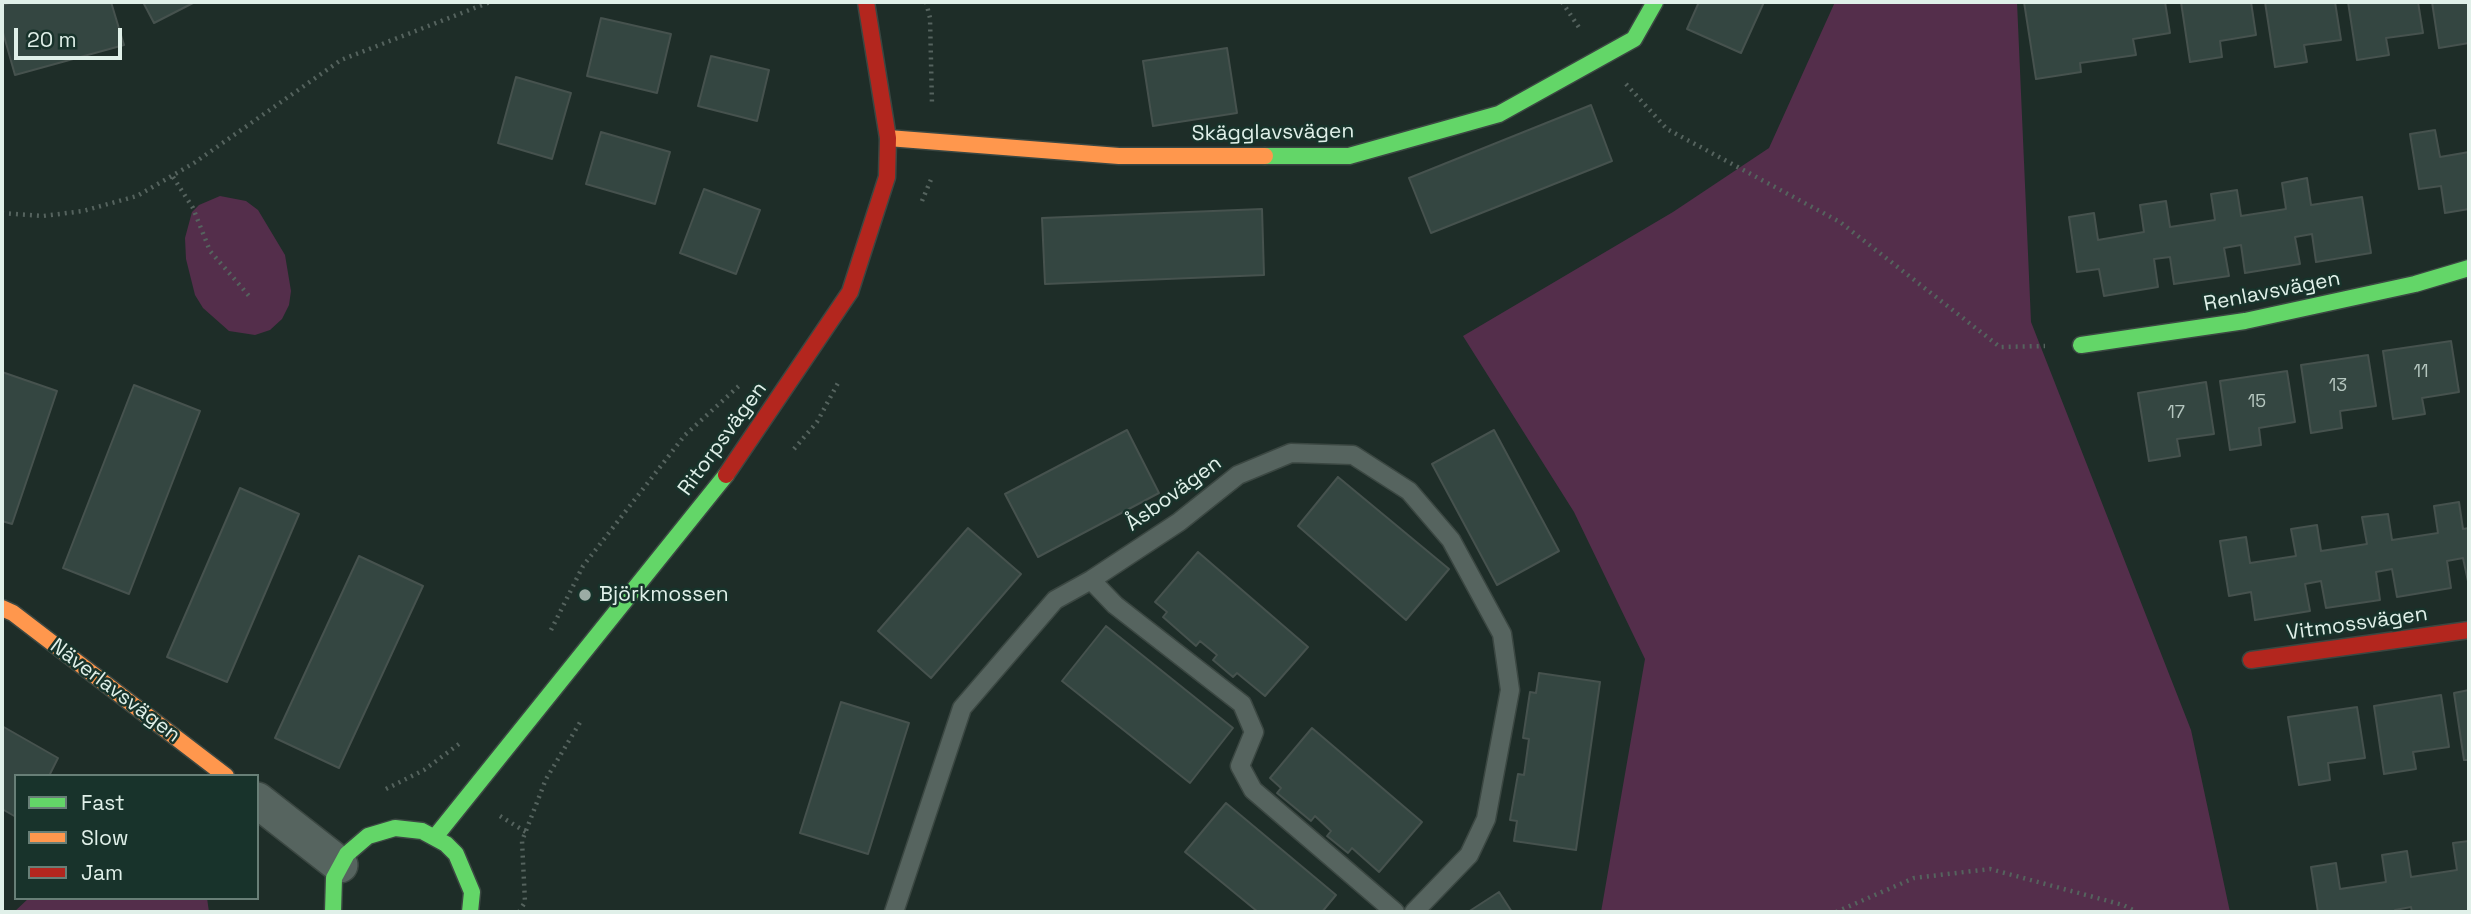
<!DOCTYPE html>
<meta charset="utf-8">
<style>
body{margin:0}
#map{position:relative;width:2471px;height:914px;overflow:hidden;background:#1e2d28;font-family:"Space Grotesk",sans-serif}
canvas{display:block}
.frame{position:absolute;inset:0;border:4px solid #e0f0e9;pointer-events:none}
.legend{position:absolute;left:14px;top:774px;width:245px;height:126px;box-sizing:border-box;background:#18332b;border:2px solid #687f77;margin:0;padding:9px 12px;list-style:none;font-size:21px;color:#e0f0e9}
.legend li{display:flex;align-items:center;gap:14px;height:35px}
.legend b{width:35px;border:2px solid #687f77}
.scale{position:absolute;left:14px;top:28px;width:108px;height:32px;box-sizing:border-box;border:4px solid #e0f0e9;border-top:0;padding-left:9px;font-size:21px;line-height:24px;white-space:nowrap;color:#e0f0e9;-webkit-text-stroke:5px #18332b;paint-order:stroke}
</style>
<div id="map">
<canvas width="2471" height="914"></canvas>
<div class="frame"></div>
<ul class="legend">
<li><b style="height:9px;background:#63d668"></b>Fast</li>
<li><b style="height:9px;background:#ff974d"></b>Slow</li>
<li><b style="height:9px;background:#b3261e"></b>Jam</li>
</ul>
<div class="scale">20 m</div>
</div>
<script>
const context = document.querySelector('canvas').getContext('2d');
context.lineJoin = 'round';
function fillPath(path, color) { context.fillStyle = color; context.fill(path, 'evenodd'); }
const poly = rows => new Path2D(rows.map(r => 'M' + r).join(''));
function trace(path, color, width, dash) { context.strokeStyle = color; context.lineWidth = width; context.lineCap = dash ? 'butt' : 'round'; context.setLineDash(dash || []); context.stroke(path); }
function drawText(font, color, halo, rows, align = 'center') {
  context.font = font + ' "Space Grotesk",sans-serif'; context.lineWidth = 5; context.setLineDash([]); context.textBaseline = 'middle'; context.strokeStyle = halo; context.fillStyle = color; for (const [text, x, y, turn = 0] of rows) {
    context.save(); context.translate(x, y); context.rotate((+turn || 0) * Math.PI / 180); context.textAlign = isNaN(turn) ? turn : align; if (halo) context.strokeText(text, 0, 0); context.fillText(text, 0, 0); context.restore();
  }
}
const green = poly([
 [1835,2,2017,2,2031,322,2191,730,2230,912,1601,912,1645,659,1574,512,1463,336,1673,212,1769,148],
 [220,196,246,201,258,210,285,255,291,291,289,305,282,319,270,330,255,335,229,331,203,308,195,295,186,259,185,238,192,212,199,205],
 [29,898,207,898,209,912,14,912]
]);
const building = poly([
 [12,2,111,2,124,45,15,75,2,29,2,5,12,2],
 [143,2,195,2,154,23,143,2],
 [1699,2,1764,2,1741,53,1687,29,1699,2],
 [2024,2,2165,2,2170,33,2133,39,2136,55,2080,63,2081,72,2036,79,2024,2],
 [2181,2,2251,2,2256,35,2220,41,2222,57,2190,62,2181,2],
 [2265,2,2335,2,2341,40,2304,45,2307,62,2275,67,2265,2],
 [2348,2,2418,2,2423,33,2386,38,2389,55,2357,60,2348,2],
 [2432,2,2469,2,2469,43,2439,48,2432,2],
 [601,18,671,34,657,93,587,76,601,18],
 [1227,48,1237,113,1153,126,1143,61,1227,48],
 [711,56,769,70,757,121,698,106,711,56],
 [516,77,571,93,552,159,498,143,516,77],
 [1591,105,1612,161,1431,233,1409,178,1591,105],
 [2435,130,2440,157,2469,152,2469,209,2445,213,2441,186,2419,189,2410,134,2435,130],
 [601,132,670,152,655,204,586,184,601,132],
 [2307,178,2311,205,2362,197,2371,253,2316,262,2312,234,2295,237,2300,264,2245,273,2241,245,2224,248,2229,276,2174,284,2170,257,2154,259,2158,287,2104,296,2099,269,2077,272,2069,217,2094,213,2098,240,2144,232,2140,205,2166,201,2170,227,2215,220,2211,194,2237,190,2241,216,2286,209,2282,183,2307,178],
 [704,189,760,210,736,274,680,253,704,189],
 [1262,209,1264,275,1045,284,1042,218,1262,209],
 [2451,341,2459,392,2422,398,2425,414,2393,419,2383,351,2451,341],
 [2368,355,2376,406,2340,411,2342,428,2311,433,2301,365,2368,355],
 [2287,371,2295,422,2259,428,2261,445,2230,450,2220,381,2287,371],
 [2,372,57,391,12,524,2,521,2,372],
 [2206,382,2214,434,2177,439,2180,456,2149,461,2138,393,2206,382],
 [134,385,200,411,129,594,63,568,134,385],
 [1127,430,1159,493,1038,557,1005,494,1127,430],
 [1494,430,1559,551,1497,585,1432,464,1494,430],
 [1338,477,1449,569,1406,620,1298,526,1338,477],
 [240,488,299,514,227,682,167,657,240,488],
 [2459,502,2463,529,2469,528,2469,586,2463,558,2447,561,2451,588,2397,597,2392,569,2376,572,2380,600,2326,608,2321,581,2305,584,2310,611,2255,620,2251,592,2229,596,2220,541,2246,537,2250,563,2296,556,2291,529,2317,525,2321,551,2367,544,2362,517,2388,514,2392,540,2438,533,2434,506,2459,502],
 [968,528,1021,574,931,678,878,631,968,528],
 [1198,552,1308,647,1265,696,1237,673,1233,677,1213,660,1217,655,1200,641,1196,646,1163,617,1167,612,1155,602,1198,552],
 [359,556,423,586,339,768,275,738,359,556],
 [1106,626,1233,728,1190,783,1062,681,1106,626],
 [1539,673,1600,682,1576,850,1514,841,1517,821,1510,820,1518,774,1524,775,1529,739,1523,738,1530,692,1536,693,1539,673],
 [2469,690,2469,760,2464,760,2454,693,2469,690],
 [2441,695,2449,747,2413,752,2416,769,2384,774,2374,706,2441,695],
 [841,702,909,723,868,854,800,833,841,702],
 [2357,707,2365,758,2328,763,2330,780,2299,785,2288,717,2357,707],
 [2,726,58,758,49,776,16,776,16,817,2,809,2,726],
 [1312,728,1422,822,1379,872,1352,848,1348,853,1327,836,1331,831,1315,816,1311,821,1277,793,1281,788,1270,778,1312,728],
 [1226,803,1336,895,1322,912,1258,912,1185,852,1226,803],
 [2469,841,2468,912,2412,912,2411,907,2395,910,2396,912,2318,912,2311,867,2336,863,2340,889,2386,882,2382,855,2407,851,2411,877,2457,870,2453,843,2469,841],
 [1499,892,1512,912,1468,912,1499,892]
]);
const path = poly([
 [926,2,930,18,932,105],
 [1562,2,1580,29],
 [1626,84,1667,129,1840,222,2000,347,2045,346],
 [173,177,193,208,210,251,250,297],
 [922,201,932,177],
 [2,213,43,216,83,211,137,196,194,163,341,60,490,2],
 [794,449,817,422,838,383],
 [551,630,583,566,685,435,741,384],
 [386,789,424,770,459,744],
 [500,816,526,832],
 [519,912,525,902,522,841,546,779,582,719],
 [1836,912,1914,878,1990,869,2123,905,2137,912]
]);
const lane = poly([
 [1091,580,1115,605,1242,704,1254,732,1240,766,1253,790,1395,912],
 [894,912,962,708,1055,600,1091,580,1179,522,1238,475,1291,453,1353,455,1409,491,1451,540,1502,634,1510,690,1486,819,1469,855,1414,912]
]);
const street = poly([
 [257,800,340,865]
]);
const fast = poly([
 [1265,156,1349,156,1499,114,1634,39,1655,2],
 [2081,345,2245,321,2415,284,2469,268],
 [435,837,726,475],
 [333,912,334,878,347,854,368,836,395,828,422,831,446,844,456,854,472,892,470,912]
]);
const slow = poly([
 [888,138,1119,156,1265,156],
 [2,608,13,613,226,776]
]);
const jam = poly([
 [726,475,850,292,887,177,888,138,866,2],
 [2251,660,2469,630]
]);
const markers = [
 [585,595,7,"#9caca5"]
];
const numberNames = [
 ["11",2421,372],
 ["13",2338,386],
 ["15",2257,402],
 ["17",2176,413]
];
const streetNames = [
 ["Skägglavsvägen",1273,133,-1],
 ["Renlavsvägen",2272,292,-11],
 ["Ritorpsvägen",723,439,-54],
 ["Åsbovägen",1174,494,-36],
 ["Vitmossvägen",2357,624,-8],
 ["Näverlavsvägen",115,691,37]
];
const poiNames = [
 ["Björkmossen",599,595]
];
fillPath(green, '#542e4b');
fillPath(building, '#344641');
trace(building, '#46524e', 2);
trace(lane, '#3b4742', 21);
trace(street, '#3b4742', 38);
trace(fast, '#3b4742', 19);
trace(slow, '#3b4742', 19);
trace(jam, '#3b4742', 19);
trace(path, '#55635e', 4.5, [2, 5]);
trace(lane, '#56645f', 18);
trace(street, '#56645f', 35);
trace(fast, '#63d668', 16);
trace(slow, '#ff974d', 16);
trace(jam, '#b3261e', 16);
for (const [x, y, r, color] of markers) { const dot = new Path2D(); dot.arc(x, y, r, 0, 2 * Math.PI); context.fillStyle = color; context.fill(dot); trace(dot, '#18332b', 2.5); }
drawText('18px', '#b5c6bf', null, numberNames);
drawText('21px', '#e0f0e9', '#18332b', streetNames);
drawText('21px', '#e0f0e9', '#18332b', poiNames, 'left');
</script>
